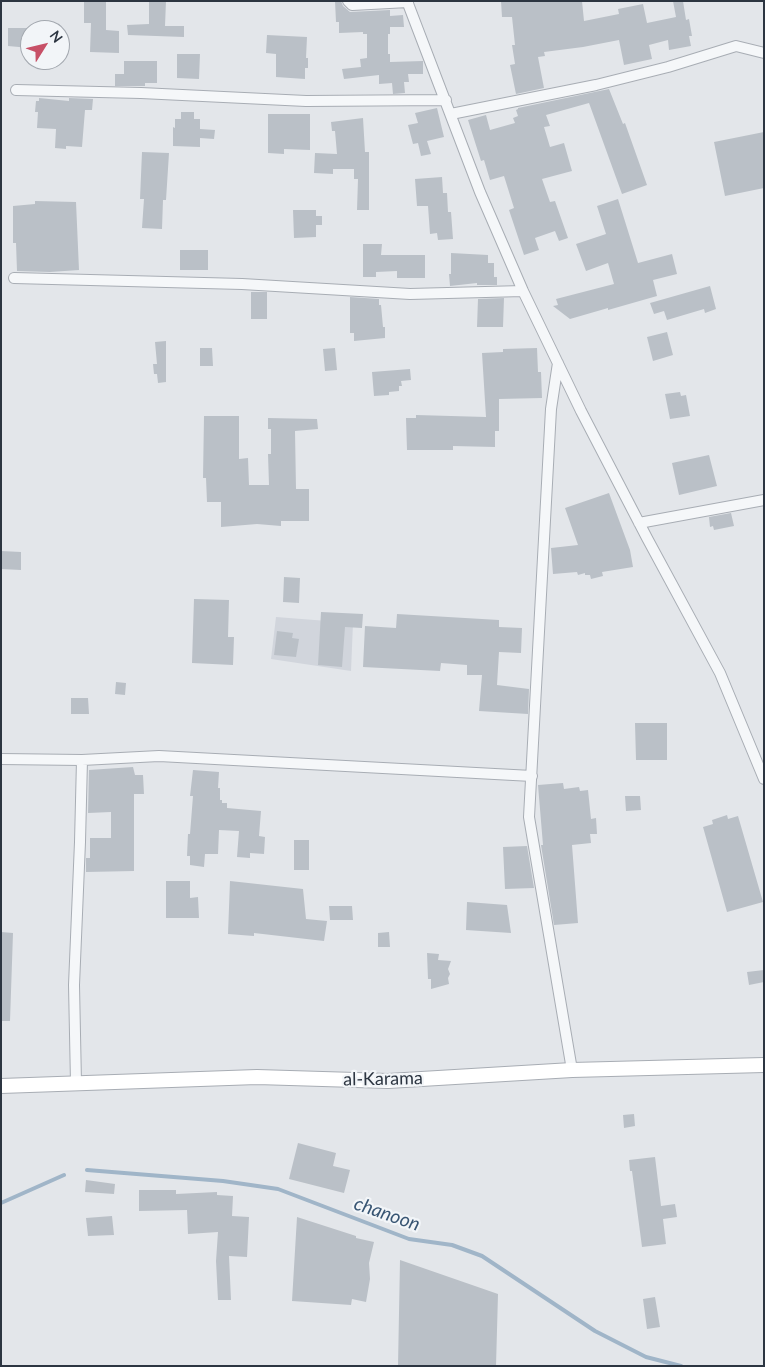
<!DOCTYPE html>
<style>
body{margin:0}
#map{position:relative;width:765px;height:1367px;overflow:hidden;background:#e3e6ea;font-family:Lato,sans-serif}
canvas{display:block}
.frame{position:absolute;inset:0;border:2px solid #2c3541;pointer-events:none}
.north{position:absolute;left:20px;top:20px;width:50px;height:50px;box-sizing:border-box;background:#f2f5f8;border:1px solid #a3a8af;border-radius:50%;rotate:54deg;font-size:14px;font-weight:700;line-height:20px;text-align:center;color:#2c3541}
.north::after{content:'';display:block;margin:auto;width:18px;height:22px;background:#c75067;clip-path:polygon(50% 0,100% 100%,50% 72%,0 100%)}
</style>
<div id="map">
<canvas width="765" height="1367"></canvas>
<div class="frame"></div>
<div class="north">N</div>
</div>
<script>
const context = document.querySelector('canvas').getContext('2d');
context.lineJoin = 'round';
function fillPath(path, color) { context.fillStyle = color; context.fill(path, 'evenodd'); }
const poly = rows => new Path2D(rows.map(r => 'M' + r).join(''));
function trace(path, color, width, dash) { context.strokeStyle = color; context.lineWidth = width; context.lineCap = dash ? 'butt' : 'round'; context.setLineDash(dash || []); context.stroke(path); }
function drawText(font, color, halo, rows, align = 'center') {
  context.font = font + ' Lato,sans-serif'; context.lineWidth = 4.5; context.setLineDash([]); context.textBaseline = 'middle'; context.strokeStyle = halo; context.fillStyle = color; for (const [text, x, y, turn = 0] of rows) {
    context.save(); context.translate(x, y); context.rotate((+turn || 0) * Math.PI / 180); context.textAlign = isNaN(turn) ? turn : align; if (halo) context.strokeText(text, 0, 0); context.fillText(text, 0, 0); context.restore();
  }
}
const built = poly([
 [276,617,353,623,351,671,271,659]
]);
const stream = poly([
 [87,1170,223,1181,278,1189,409,1239,452,1245,482,1256,595,1331,646,1357,681,1366],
 [1,1203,64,1175]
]);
const building = poly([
 [84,1,106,1,106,30,119,31,119,53,90,52,91,23,84,23],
 [149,1,166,1,165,26,184,26,184,37,128,35,127,25,149,24],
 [335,1,341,1,343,6,350,12,390,10,390,16,403,15,404,27,390,27,390,34,388,34,388,54,390,54,390,62,423,61,423,74,408,74,409,82,404,82,405,93,393,94,392,83,379,84,379,75,344,79,342,69,361,67,360,59,367,58,367,34,363,34,363,32,339,33,339,22,336,22],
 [501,1,582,1,584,21,619,14,618,9,643,4,647,23,676,17,673,1,683,1,686,20,689,19,692,36,689,36,691,46,669,50,668,40,649,45,652,59,624,65,619,40,583,47,544,52,545,56,538,57,544,88,516,94,510,65,515,64,512,45,515,45,512,17,502,17],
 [8,28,30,28,30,48,8,46],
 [267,35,307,37,306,58,308,58,308,68,305,68,305,79,276,77,276,54,266,53],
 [177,54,200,54,199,79,177,78],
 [124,61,157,61,157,83,145,83,145,86,115,86,115,74,124,74],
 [609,89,623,124,625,123,647,185,622,194,589,103,546,115,550,126,544,127,550,147,564,143,572,171,542,179,550,202,555,201,568,238,559,241,555,231,535,238,539,250,524,255,509,210,514,208,504,176,490,180,484,160,481,161,468,120,486,115,490,130,515,123,513,118,518,116,516,110,518,109,518,108],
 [39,98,69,101,69,98,93,99,92,110,85,110,82,147,66,146,66,149,55,148,56,129,37,128,38,112,35,112,36,101,39,101],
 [437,108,444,137,427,141,431,154,421,156,418,143,413,144,408,125,418,123,415,113],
 [181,112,194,112,194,119,200,119,200,129,215,130,214,139,200,138,200,147,173,146,173,127,175,128,175,119,181,119],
 [268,114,310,114,310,150,284,149,284,154,268,153],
 [363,118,365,152,369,152,369,210,357,210,358,179,354,179,354,169,333,169,333,174,314,173,315,153,337,154,335,131,332,131,331,122],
 [764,132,764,188,725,196,714,142],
 [142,152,169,153,166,200,163,200,162,229,142,228,144,199,140,199],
 [442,177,443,193,447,193,448,212,451,212,453,239,438,240,437,233,430,234,428,206,417,206,415,179],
 [618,199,638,263,672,254,677,274,653,280,657,296,608,310,608,308,570,319,553,306,558,305,556,299,614,284,608,263,586,271,576,244,606,234,597,206],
 [35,201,76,202,79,270,50,272,17,271,16,243,13,243,13,206,35,204],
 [293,210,316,210,316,216,322,216,322,225,316,225,316,237,294,238],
 [363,244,382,244,381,255,425,255,425,278,397,278,397,271,376,272,376,277,363,277],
 [180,250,208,250,208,270,180,270],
 [451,253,488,255,488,263,494,263,494,277,497,277,497,285,477,285,477,283,450,286,449,274,451,274],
 [710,286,716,309,705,313,704,309,667,320,664,311,654,314,650,303],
 [251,292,267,292,267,319,251,319],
 [350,297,379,299,379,305,381,305,383,327,385,327,385,338,354,341,354,333,350,333],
 [504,298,503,327,477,327,478,299],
 [667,332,673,355,653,361,647,337],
 [166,341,166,382,158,383,157,374,154,374,153,364,157,364,155,342],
 [200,348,212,348,213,366,200,366],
 [335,348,337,370,325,371,323,349],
 [537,348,538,372,541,372,542,398,499,399,499,431,495,431,495,447,453,446,453,450,407,450,406,418,416,418,416,415,486,417,482,353,503,352,503,349],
 [410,369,411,380,401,381,402,386,399,386,399,391,389,392,389,395,374,396,372,372],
 [680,392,681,396,686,395,690,416,670,419,665,394],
 [204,416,239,416,239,459,248,458,249,485,269,485,268,454,271,454,271,429,268,429,268,418,317,419,318,429,295,431,296,489,309,489,309,521,281,521,281,526,257,524,221,527,221,502,207,502,206,478,203,478],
 [709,455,717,486,679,495,672,463],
 [609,493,630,550,633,567,602,572,603,576,591,579,590,575,585,575,585,573,578,575,577,572,553,574,551,548,578,545,565,508],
 [731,513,734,526,714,530,713,526,710,527,709,517],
 [1,551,21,552,21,570,1,569],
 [284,577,300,578,299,603,283,602],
 [194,599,229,600,228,637,234,637,233,665,192,663],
 [321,612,363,614,362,628,345,627,342,667,318,665],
 [397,614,499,620,499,627,522,628,521,653,499,652,497,685,529,689,528,714,479,711,482,675,467,675,467,665,441,663,440,671,363,667,365,626,396,628],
 [277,631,293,633,292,638,299,639,296,657,274,655],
 [116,682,126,683,125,695,115,694],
 [71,698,88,698,89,714,71,714],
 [635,723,667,723,667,760,636,760],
 [133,767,135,775,143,775,144,794,134,794,134,871,86,872,86,858,90,858,90,838,111,838,111,812,88,813,89,770],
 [193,770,219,772,218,788,220,788,220,800,222,800,222,803,227,803,227,808,261,811,259,836,265,837,264,854,250,853,250,858,237,857,239,831,219,830,218,854,205,854,204,867,190,865,190,856,187,856,188,834,190,834,193,796,190,796],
 [563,783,564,789,579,787,580,791,588,790,591,819,596,818,597,834,590,834,591,843,572,845,578,923,554,925,541,845,543,845,538,785],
 [625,796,640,796,641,810,626,811],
 [727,815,728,819,738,816,763,902,727,912,703,827,713,824,712,820],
 [294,840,309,840,309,870,294,870],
 [527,846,534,888,505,889,503,847],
 [166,881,190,881,190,898,198,897,199,918,166,918],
 [230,881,303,889,306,919,327,921,324,941,254,933,254,936,228,934],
 [467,902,507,905,511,933,466,930],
 [329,906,352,906,353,920,330,920],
 [1,932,13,933,10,1021,1,1021],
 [389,932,390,947,378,947,378,933],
 [427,953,439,954,438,960,451,961,448,969,450,974,448,978,449,984,431,989,431,979,428,979],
 [764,970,764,982,749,985,747,972],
 [634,1114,635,1126,624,1128,623,1115],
 [298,1143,336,1153,333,1166,350,1170,344,1193,289,1179],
 [655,1157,661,1206,675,1204,677,1217,663,1219,666,1244,642,1247,632,1171,630,1171,629,1160],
 [86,1180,115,1184,114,1194,85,1192],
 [139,1190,176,1190,176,1194,217,1192,217,1195,233,1196,232,1216,249,1217,247,1257,229,1256,231,1300,218,1300,216,1261,218,1232,188,1234,187,1210,139,1211],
 [112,1216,114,1235,88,1236,86,1218],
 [297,1217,356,1236,356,1238,374,1242,369,1263,370,1279,366,1302,352,1299,351,1305,292,1301],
 [400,1260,498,1294,496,1366,398,1366],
 [655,1297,660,1327,647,1329,643,1299]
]);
const street = poly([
 [348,1,352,5,408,2],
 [407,1,480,192,523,291,581,411,647,538,720,673,764,779],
 [16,90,141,93,306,101,446,100],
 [451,114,596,85,668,67,736,46,764,53],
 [14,278,242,284,410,294,523,291],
 [558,363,551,409,529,817,572,1070],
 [639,523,764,500],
 [1,759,82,760,159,756,532,776],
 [76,1083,74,985,80,842,82,760]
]);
const secondary = poly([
 [1,1086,257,1077,388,1081,572,1070,764,1065]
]);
const streetNames = [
 ["al-Karama",383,1079,-1]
];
const waterNames = [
 ["chanoon",387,1214,19]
];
fillPath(built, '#d1d5dc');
trace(stream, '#a0b5c8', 4);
fillPath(building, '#bac0c7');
trace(street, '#a8adb4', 12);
trace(secondary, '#a8adb4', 16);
trace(street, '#f5f7f9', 10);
trace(secondary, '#fff', 14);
drawText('18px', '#2c3541', '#f2f5f8', streetNames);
drawText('italic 19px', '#385573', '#f2f5f8', waterNames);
</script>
